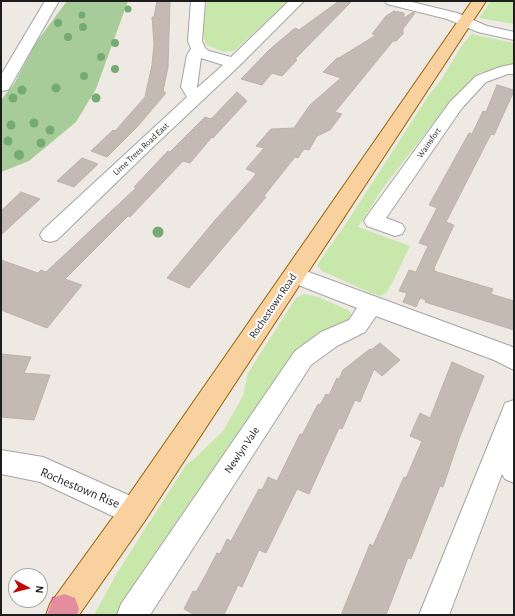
<!DOCTYPE html>
<style>
body{margin:0}
#map{position:relative;width:515px;height:616px;overflow:hidden;background:#eeeae3;font-family:"Alegreya Sans",sans-serif}
canvas{display:block}
.frame{position:absolute;inset:0;border:2px solid #1d1d1d;pointer-events:none}
.north{position:absolute;left:8px;top:568px;width:40px;height:40px;box-sizing:border-box;background:#fff;border:1px solid #a5a5a5;border-radius:50%;rotate:97deg;font-size:11px;font-weight:700;line-height:16px;text-align:center;color:#1d1d1d}
.north::after{content:'';display:block;margin:auto;width:14px;height:18px;background:#c30708;clip-path:polygon(50% 0,100% 100%,50% 72%,0 100%)}
</style>
<div id="map">
<canvas width="515" height="616"></canvas>
<div class="frame"></div>
<div class="north">N</div>
</div>
<script>
const context = document.querySelector('canvas').getContext('2d');
context.lineJoin = 'round';
function fillPath(path, color) { context.fillStyle = color; context.fill(path, 'evenodd'); }
const poly = rows => new Path2D(rows.map(r => 'M' + r).join(''));
function trace(path, color, width, dash) { context.strokeStyle = color; context.lineWidth = width; context.lineCap = dash ? 'butt' : 'round'; context.setLineDash(dash || []); context.stroke(path); }
function drawText(font, color, halo, rows, align = 'center') {
  context.font = font + ' "Alegreya Sans",sans-serif'; context.lineWidth = 4; context.setLineDash([]); context.textBaseline = 'middle'; context.strokeStyle = halo; context.fillStyle = color; for (const [text, x, y, turn = 0] of rows) {
    context.save(); context.translate(x, y); context.rotate((+turn || 0) * Math.PI / 180); context.textAlign = isNaN(turn) ? turn : align; if (halo) context.strokeText(text, 0, 0); context.fillText(text, 0, 0); context.restore();
  }
}
const grass = poly([
 [207,1,288,1,234,51,224,52,206,45,202,30],
 [491,1,514,1,514,24,479,18],
 [471,34,514,43,514,67,505,70,480,72,452,99,383,188,358,227,410,246,393,281,386,293,380,296,371,293,322,271,317,265,347,222,429,95,441,80,461,47],
 [304,294,318,297,350,311,351,316,350,323,328,331,125,615,94,615,117,573,186,465,194,459,223,431,243,396,248,373,296,298]
]);
const forest = poly([
 [67,1,128,1,96,89,76,122,29,161,1,172,1,100,14,84,35,44]
]);
const building = poly([
 [157,1,170,1,168,67,163,91,166,93,137,127,107,157,91,151,113,130,115,131,145,97,152,65,154,44,152,17,154,17,157,1],
 [339,1,351,2,295,59,297,60,282,76,272,73,262,85,241,79,269,50,295,28,299,30,339,1],
 [394,11,404,13,404,18,413,12,415,13,403,29,403,34,396,41,393,41,335,112,342,114,330,130,317,136,309,150,304,149,298,158,295,157,264,196,266,197,189,288,167,278,216,219,253,178,256,173,246,169,264,148,256,146,271,129,294,128,310,105,341,78,323,72,337,58,339,58,376,35,372,34,386,16,394,11],
 [497,85,514,90,514,91,494,135,491,134,446,222,454,225,434,268,435,269,434,271,493,289,491,294,514,301,514,330,425,302,426,300,420,298,416,307,403,302,407,293,399,291,409,270,416,272,428,246,419,243,437,208,429,205,469,133,472,134,483,111,486,112,497,85],
 [237,92,247,101,213,138,212,137,190,163,183,161,130,217,128,216,65,279,82,285,47,328,1,310,1,260,38,273,41,270,46,272,136,188,134,187,168,151,170,152,205,117,211,119,237,92],
 [82,158,98,164,74,187,57,181,82,158],
 [21,192,40,199,1,235,1,211,21,192],
 [380,343,400,360,382,376,374,369,360,402,355,400,342,429,339,428,309,494,297,489,266,553,259,550,242,587,238,585,224,615,195,615,184,609,193,591,196,592,205,576,217,553,220,554,227,539,231,541,259,489,262,490,268,477,277,481,300,434,302,435,318,404,320,405,326,394,329,395,337,378,339,379,343,370,370,349,371,350,380,343],
 [1,354,31,357,24,373,50,375,34,420,1,417,1,354],
 [452,362,484,376,459,439,443,487,440,486,411,559,408,558,386,615,341,615,370,544,373,546,404,477,406,478,422,441,410,436,420,413,430,418,452,362]
]);
const minor = poly([
 [45,1,59,1,10,87,8,90,1,91,1,75,45,1],
 [191,1,205,1,202,41,205,48,209,51,231,57,289,1,304,1,239,66,155,145,57,240,50,242,43,240,40,235,43,230,187,97,181,87,187,55,191,49,188,41,191,1],
 [201,58,223,65,197,88,197,87,201,58],
 [385,1,408,1,457,13,487,26,514,32,514,40,478,32,447,19,387,4,385,1],
 [514,64,514,74,508,74,486,82,462,108,386,218,402,224,405,229,402,234,395,236,367,226,364,221,367,216,450,102,476,76,500,67,514,64],
 [295,267,510,346,514,348,514,370,494,360,376,316,365,332,337,346,311,365,150,615,117,615,121,604,295,351,321,332,349,320,357,308,288,281,284,275,288,269,295,267],
 [514,400,514,441,513,444,514,447,514,483,505,479,502,474,449,615,419,615,502,411,505,403,514,400],
 [1,450,43,457,144,502,148,512,144,522,134,526,40,482,1,474,1,450]
]);
const major = poly([
 [472,1,486,1,144,522,79,615,46,615,50,604,124,502,472,1]
]);
const highway = poly([
 [64,594,75,598,79,609,77,615,47,615,53,598,64,594]
]);
const trees = [
 [128,9,3.5],
 [82,15,3.5],
 [58,23,4],
 [83,27,4],
 [68,37,4],
 [115,43,4],
 [101,57,4],
 [115,69,4],
 [84,76,4],
 [56,88,4.5],
 [22,90,4.5],
 [13,98,4.5],
 [96,98,4.5],
 [34,123,4.5],
 [11,125,4.5],
 [50,130,4.5],
 [8,141,4.5],
 [41,143,4.5],
 [19,155,5],
 [158,232,5.5]
];
const farStreetnames = [
 ["Wainsfort",429,143,-55],
 ["Lime Trees Road East",141,149,-43]
];
const streetNames = [
 ["Rochestown Road",273,306,-56],
 ["Newlyn Vale",242,450,-56]
];
const nearStreetnames = [
 ["Rochestown Rise",80,488,23]
];
fillPath(grass, '#c8e7ab');
fillPath(forest, '#a8cc99');
fillPath(building, '#c2bab3');
trace(building, '#bfb1a6', 1);
trace(minor, '#a4a4a4', 2);
trace(major, '#916205', 2);
trace(highway, '#d22a64', 2);
fillPath(minor, '#fff');
fillPath(major, '#f8d19e');
fillPath(highway, '#e38d9e');
context.fillStyle = '#73ab73';
for (const [x, y, r] of trees) { context.beginPath(); context.arc(x, y, r, 0, 2 * Math.PI); context.fill(); }
drawText('9px', '#1d1d1d', '#fff', farStreetnames);
drawText('11px', '#1d1d1d', '#fff', streetNames);
drawText('13px', '#1d1d1d', '#fff', nearStreetnames);
</script>
